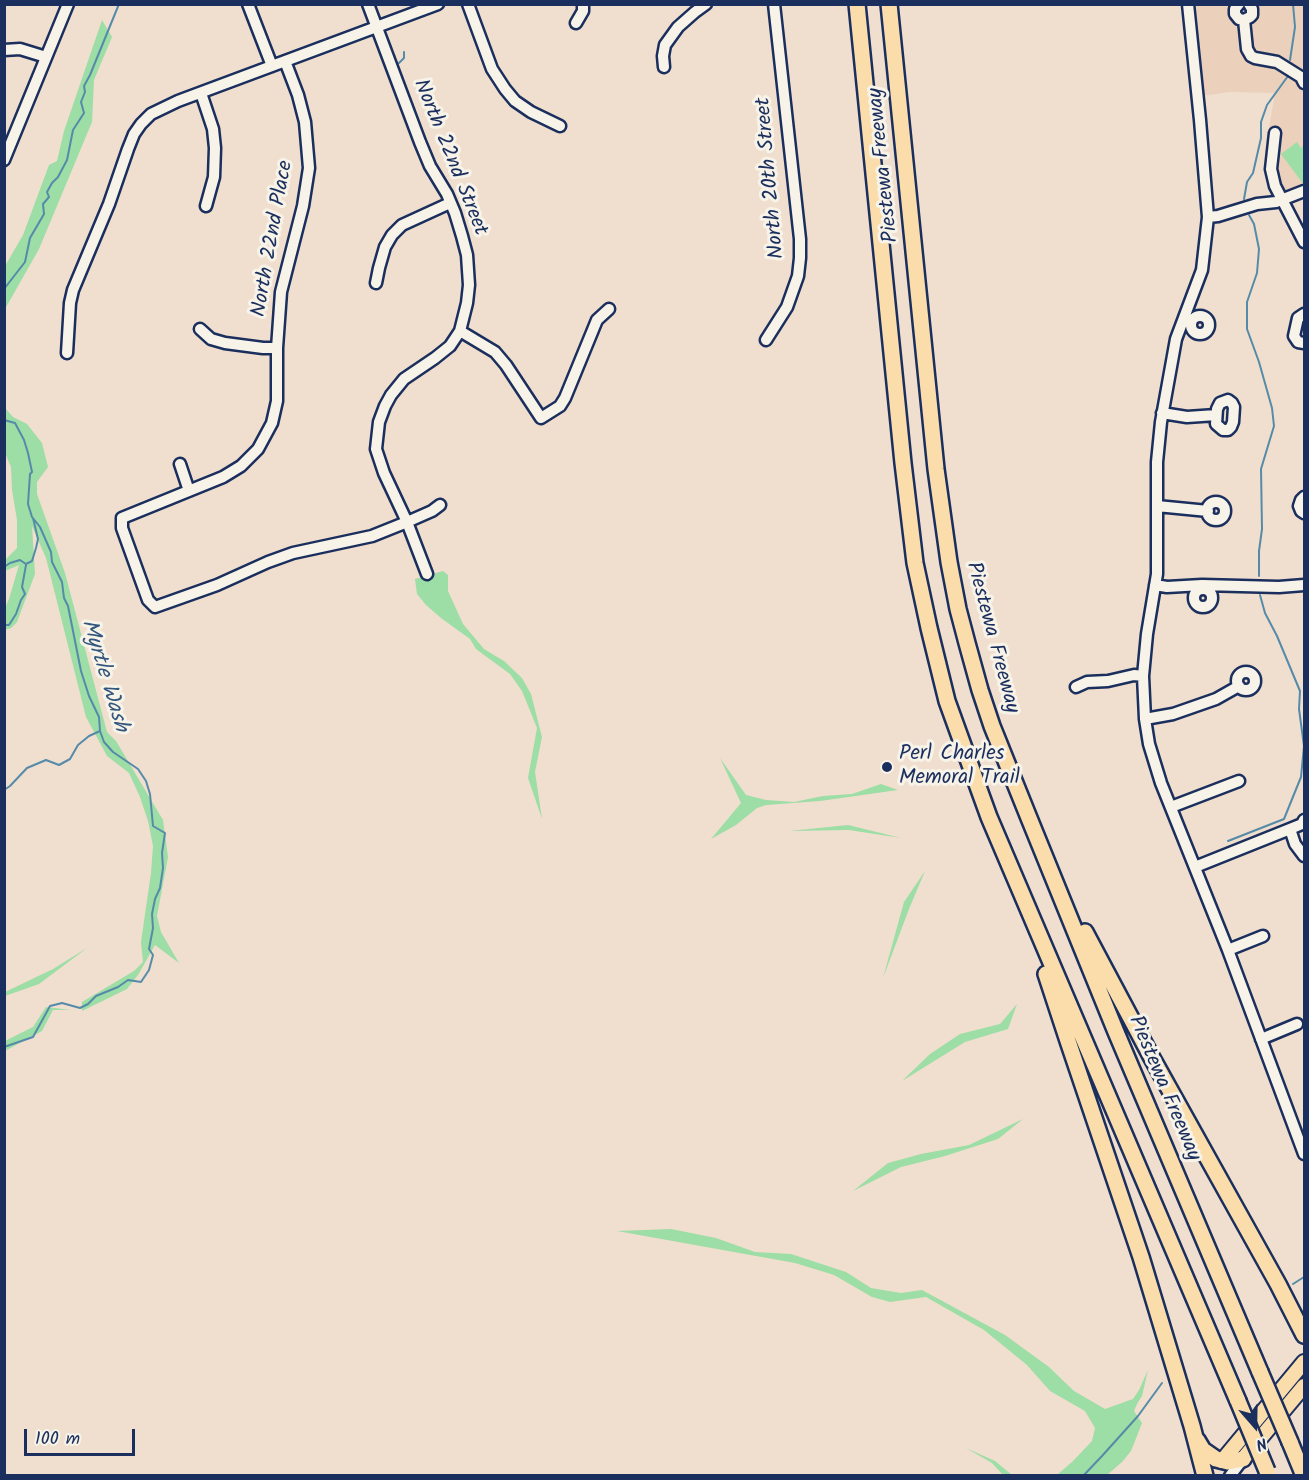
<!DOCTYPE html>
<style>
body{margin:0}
#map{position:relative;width:1309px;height:1480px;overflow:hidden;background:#f0dfce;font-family:Kalam,sans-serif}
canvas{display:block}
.frame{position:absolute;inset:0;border:6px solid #1b2f5e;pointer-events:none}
.north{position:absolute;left:1225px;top:1396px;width:60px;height:60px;-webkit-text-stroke:4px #f7f3e8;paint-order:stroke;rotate:160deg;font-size:16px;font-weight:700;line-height:24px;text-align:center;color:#1b2f5e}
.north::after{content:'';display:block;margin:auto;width:21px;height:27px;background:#1b2f5e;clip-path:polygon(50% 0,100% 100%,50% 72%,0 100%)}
.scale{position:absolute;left:24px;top:1429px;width:111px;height:27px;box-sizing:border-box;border:3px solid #1b2f5e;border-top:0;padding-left:8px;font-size:18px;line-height:21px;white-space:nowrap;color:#1b2f5e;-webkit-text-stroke:4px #f7f3e8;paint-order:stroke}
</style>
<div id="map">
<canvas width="1309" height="1480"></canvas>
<div class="frame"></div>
<div class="north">N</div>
<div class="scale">100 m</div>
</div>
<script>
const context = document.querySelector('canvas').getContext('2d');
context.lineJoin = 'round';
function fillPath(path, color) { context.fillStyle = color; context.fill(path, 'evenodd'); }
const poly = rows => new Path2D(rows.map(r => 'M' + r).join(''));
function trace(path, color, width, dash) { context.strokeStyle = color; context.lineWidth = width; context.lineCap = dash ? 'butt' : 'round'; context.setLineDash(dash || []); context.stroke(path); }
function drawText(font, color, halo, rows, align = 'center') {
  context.font = font + ' Kalam,sans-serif'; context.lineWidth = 6; context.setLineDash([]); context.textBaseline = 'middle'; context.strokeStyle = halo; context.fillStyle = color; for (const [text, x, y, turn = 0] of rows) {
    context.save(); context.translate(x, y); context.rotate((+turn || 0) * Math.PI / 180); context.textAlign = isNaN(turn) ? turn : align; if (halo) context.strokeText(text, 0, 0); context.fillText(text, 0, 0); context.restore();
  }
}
const built = poly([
 [1194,5,1304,5,1304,186,1291,191,1285,191,1281,187,1277,179,1276,165,1282,130,1269,128,1275,93,1229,92,1203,96]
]);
const green = poly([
 [102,20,112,37,94,80,92,122,39,249,5,309,5,317,5,266,23,235,49,165,57,161,64,131],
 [1297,142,1301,148,1304,145,1304,185,1281,154],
 [5,408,13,417,27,424,42,443,48,467,37,482,37,494,65,573,107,732,116,741,163,820,168,857,157,916,161,932,179,963,155,945,138,975,127,989,82,1011,82,1002,134,971,143,962,141,942,151,873,153,846,148,821,140,797,129,773,107,756,86,717,46,558,32,526,35,574,17,622,11,628,5,630,5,608,9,599,19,565,5,571,5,560,17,548,17,520,12,490,11,467,5,453],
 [443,571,448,575,448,591,463,624,484,649,504,661,522,678,531,694,542,737,535,772,542,819,528,778,537,728,522,691,510,674,476,649,470,639,441,618,426,605,417,594,415,579],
 [720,758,746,795,766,800,794,802,823,796,852,794,881,784,898,790,820,801,766,805,757,808,736,825,711,839,741,803],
 [848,825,901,838,849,830,789,831],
 [925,871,909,909,883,978,904,902],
 [87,948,39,984,5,996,5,992,53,969],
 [1017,1004,1008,1029,965,1042,902,1081,930,1054,960,1034,1000,1024],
 [46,1007,71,1010,53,1010,42,1031,5,1051,5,1041,33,1027],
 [1023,1119,998,1139,945,1156,901,1167,853,1191,888,1163,921,1154,969,1145],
 [671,1229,716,1238,755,1252,791,1254,846,1272,871,1288,901,1293,922,1290,1005,1335,1049,1367,1074,1391,1105,1409,1133,1399,1139,1390,1148,1370,1142,1396,1137,1404,1134,1411,1142,1423,1131,1451,1122,1462,1107,1475,1057,1475,1073,1461,1092,1441,1095,1428,1085,1411,1050,1391,1027,1365,984,1330,926,1297,890,1302,872,1297,834,1275,795,1263,617,1231],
 [966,1448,995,1461,1012,1475,1003,1475,992,1463]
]);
const stream = poly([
 [418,5,418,4],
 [1290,60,1295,27,1293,4],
 [399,63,404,58,404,52],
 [1244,199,1247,182,1253,173,1261,138,1261,122,1267,105,1288,76],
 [1249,215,1254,224,1259,249,1257,273,1247,302,1247,329,1259,362,1272,408,1274,426,1261,469,1262,529,1259,551,1259,576],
 [4,289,25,262,30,238,44,214,43,204,49,197,47,192,52,183,58,177,67,160,73,130,84,113,81,102,85,92,84,86,90,75,119,4],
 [4,420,15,423,24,440,28,453,32,472,30,474,28,504,32,517,40,527,51,552,52,562,62,582,64,598,68,606,81,671,89,696,99,717,100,731,104,742,113,752,138,769,146,781,150,794,153,826,165,833,162,853,163,868,160,888,155,899,152,914,153,928,149,949,153,955,149,970,141,982,128,980,118,987,96,996,88,1004,80,1008,62,1003,50,1006,33,1037,4,1047],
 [4,567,10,563,20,560,26,564,32,561,36,548,38,539,33,518],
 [4,625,9,625,16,614,21,600,25,594,22,587,26,565],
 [4,790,10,786,27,768,46,760,59,765,70,759,78,745,89,736,100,731],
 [1228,841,1284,819,1301,777,1304,746,1299,709,1300,691,1277,636,1265,613,1260,595],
 [1293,1284,1304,1277],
 [1083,1476,1102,1456,1138,1416,1162,1383]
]);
const minor = poly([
 [248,4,272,66],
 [368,4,420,142,430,166,447,194,455,213,462,236,467,255,469,285,467,303,460,331,450,346,435,358,404,379,391,395,385,406,379,422,376,449,384,473,407,522,427,574],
 [468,4,492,69,505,89,515,101,531,112,560,126],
 [1188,4,1200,120,1208,217,1202,270,1176,339,1161,422,1157,462,1157,574,1147,634,1143,676,1145,719,1149,744,1161,783,1228,950,1304,1154],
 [1239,4,1235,9,1235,14,1239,19,1244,20,1250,17,1252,15,1252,9,1249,4],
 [1244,20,1247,49,1251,56,1255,58,1277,62,1301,77,1304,83],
 [576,23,583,11,583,4],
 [4,50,20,49,46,57],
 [285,61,298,95,305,122,309,168,303,206,281,292,277,348,277,401,272,423,258,449,241,466,223,477,122,518,122,528,148,600,155,607,217,585,268,562,293,553,372,536,407,522,432,511,440,505],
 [664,67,663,56,665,45,678,27,695,12,706,4],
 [201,93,213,129,215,148,214,177,206,206],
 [1275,133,1271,169,1275,186,1304,242],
 [4,160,68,4],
 [1208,217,1218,216,1257,204,1276,202,1304,191],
 [376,283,379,268,385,247,392,235,402,225,450,203],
 [1304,314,1298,318,1294,336,1298,342,1304,343],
 '1191 325a9 9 0 1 1 18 0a9 9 0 1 1-18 0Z',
 [200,329,211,339,225,343,263,348,277,348],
 [460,331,495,352,506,365,541,418,560,406,565,398,597,320,609,309],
 [766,340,787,307,798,276,800,258,800,239,774,4],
 [67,353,70,303,73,290,109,204,128,149,134,134,141,124,151,114,178,101,438,4],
 [1228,400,1232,403,1234,407,1233,422,1231,427,1228,430,1223,430,1216,424,1217,409,1220,403,1228,400],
 [1162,413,1187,417,1216,415],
 [180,464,189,491],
 [1304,497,1301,500,1299,506,1301,511,1304,513],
 '1207 511a9 9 0 1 1 18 0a9 9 0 1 1-18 0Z',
 [1157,506,1208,511],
 [1155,585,1167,587,1202,585,1279,587,1304,585],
 '1194 598a9 9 0 1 1 18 0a9 9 0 1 1-18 0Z',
 '1237 681a9 9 0 1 1 18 0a9 9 0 1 1-18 0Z',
 [1076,687,1087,682,1108,681,1134,675,1143,676],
 [1145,719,1173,714,1216,699,1239,686],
 [1171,807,1239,781],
 [1290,829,1295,844,1304,856],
 [1195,867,1290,829,1302,824,1304,820],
 [1228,950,1263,936],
 [1261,1039,1297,1024],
 [1230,1476,1243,1459]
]);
const major = poly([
 [1243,1459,1304,1386],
 [1222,1461,1304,1362]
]);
const highway = poly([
 [857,4,903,463,915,563,929,628,947,701,989,817,1238,1401],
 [889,4,936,469,949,562,958,609,967,643,980,690,992,726,1029,818,1116,1032,1260,1372],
 [1085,932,1152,1058,1278,1284,1304,1335],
 [1046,974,1068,1041,1141,1257,1192,1426,1205,1476],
 [1197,1440,1203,1450,1216,1459,1228,1462,1243,1459],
 [1290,1442,1304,1476]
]);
const highwayBridge = poly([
 [1260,1372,1290,1442],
 [1238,1401,1267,1471]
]);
const markers = [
 [887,767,6,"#1b2f5e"]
];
const streetNames = [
 ["North 22nd Street",449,158,68],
 ["Piestewa Freeway",885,165,-96],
 ["North 20th Street",772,178,-95],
 ["North 22nd Place",274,239,-80],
 ["Piestewa Freeway",991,638,75],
 ["Piestewa Freeway",1163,1089,67]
];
const poiNames = [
 ["Perl Charles",899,755],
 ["Memoral Trail",899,779]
];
const waterNames = [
 ["Myrtle Wash",103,676,73]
];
fillPath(built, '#ebd1bc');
fillPath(green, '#9ddda6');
trace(stream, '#558ba9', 2);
trace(minor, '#1b2f5e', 15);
trace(major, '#1b2f5e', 18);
trace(highway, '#1b2f5e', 20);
trace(minor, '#f7f3e8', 10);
trace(major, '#faddab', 14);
trace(highway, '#faddab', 15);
trace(highwayBridge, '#1b2f5e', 20, []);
trace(highwayBridge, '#faddab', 15);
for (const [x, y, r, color] of markers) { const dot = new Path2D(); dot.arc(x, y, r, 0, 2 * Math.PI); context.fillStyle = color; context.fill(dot); trace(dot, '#f7f3e8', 2); }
drawText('21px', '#1b2f5e', '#f7f3e8', streetNames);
drawText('21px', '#1b2f5e', '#f7f3e8', poiNames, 'left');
drawText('italic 22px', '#33567d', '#f7f3e8', waterNames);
</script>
